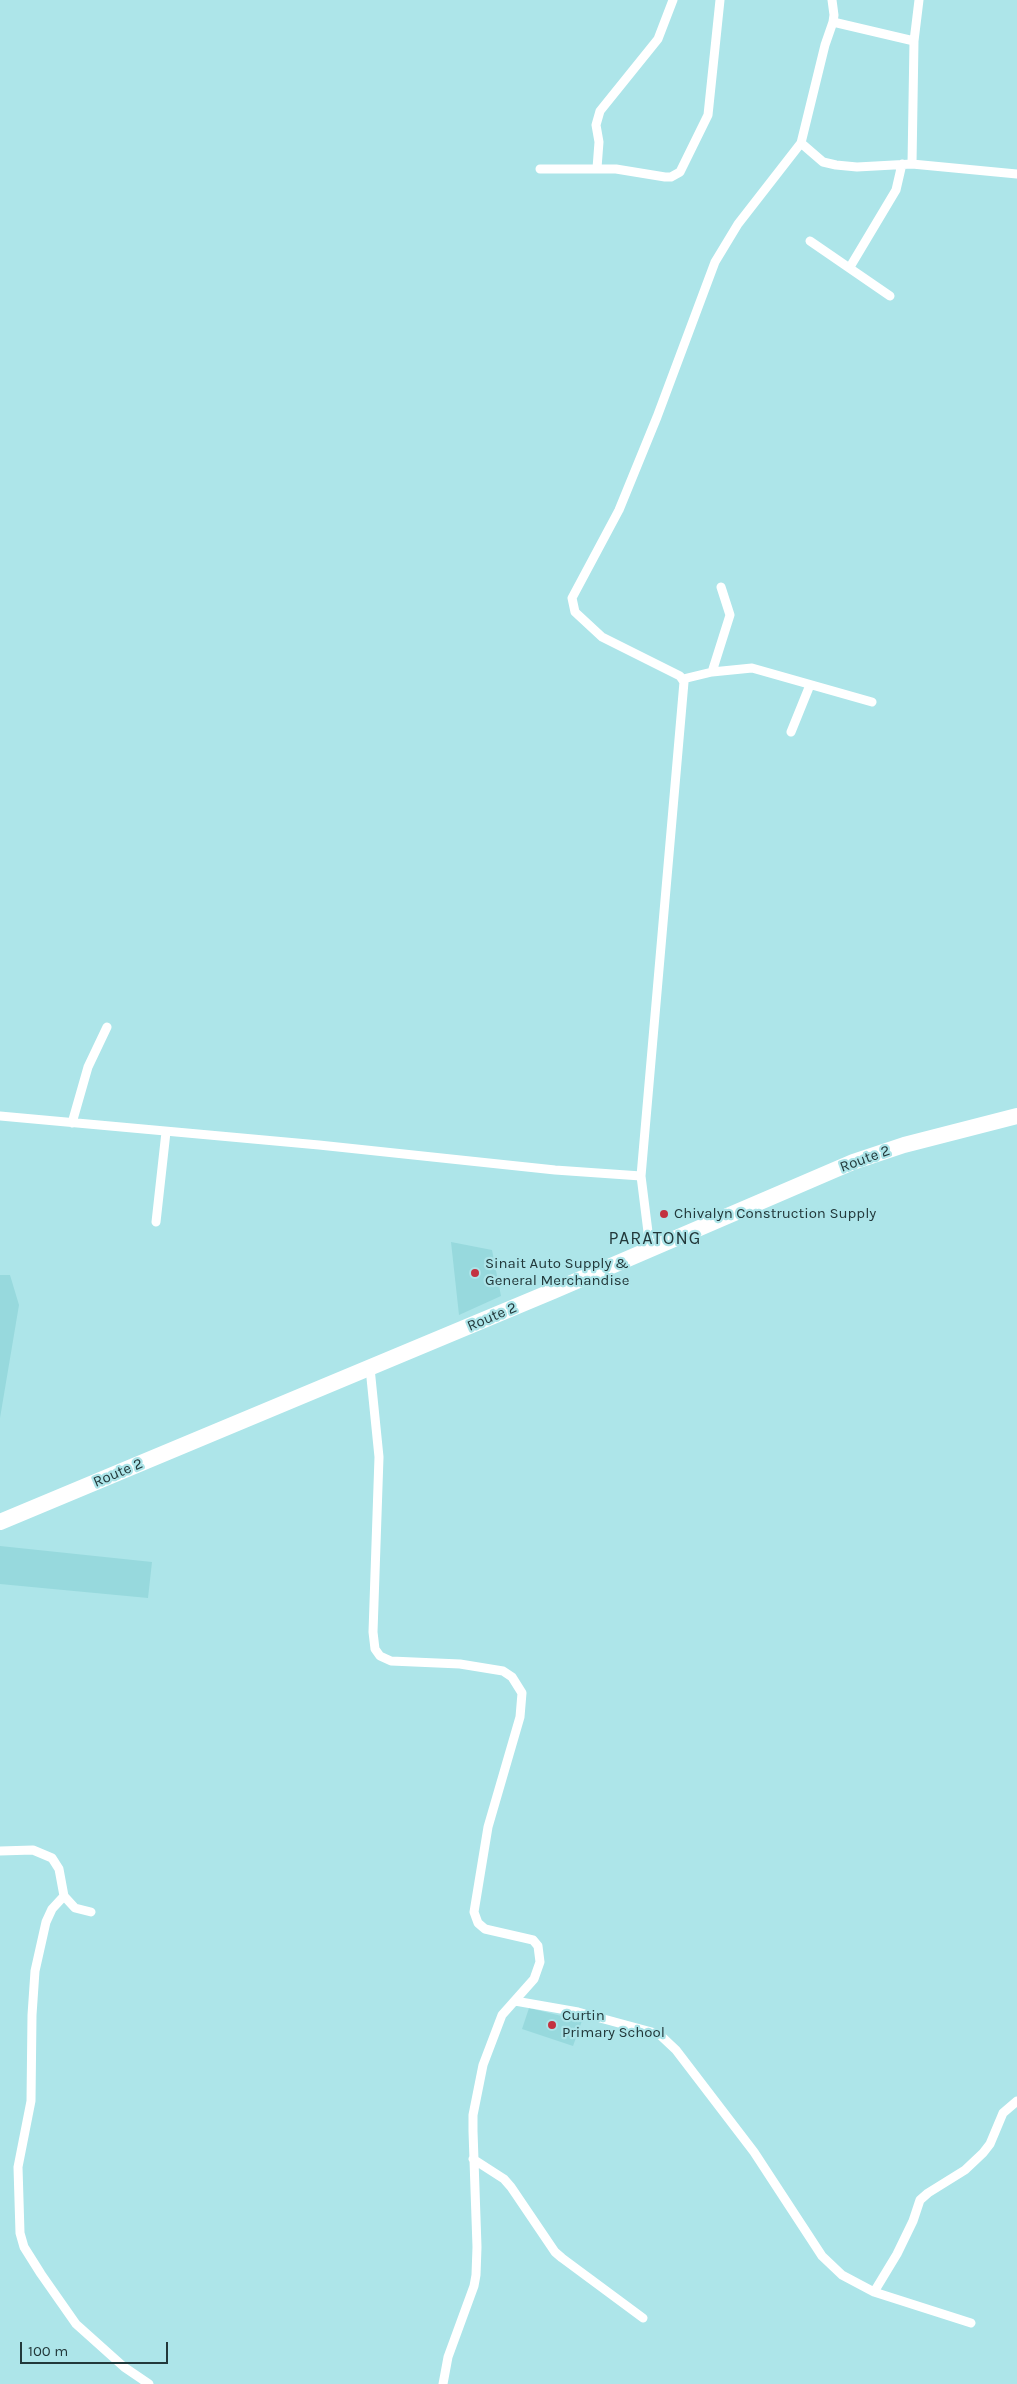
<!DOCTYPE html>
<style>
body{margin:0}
#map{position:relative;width:1017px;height:2384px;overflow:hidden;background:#ade5e9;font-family:Karla,sans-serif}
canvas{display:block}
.scale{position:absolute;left:20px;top:2342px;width:148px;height:22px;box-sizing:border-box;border:2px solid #22383a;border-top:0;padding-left:6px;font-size:15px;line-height:18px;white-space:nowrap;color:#22383a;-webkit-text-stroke:4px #ade5e9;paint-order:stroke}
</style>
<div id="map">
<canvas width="1017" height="2384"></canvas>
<div class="scale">100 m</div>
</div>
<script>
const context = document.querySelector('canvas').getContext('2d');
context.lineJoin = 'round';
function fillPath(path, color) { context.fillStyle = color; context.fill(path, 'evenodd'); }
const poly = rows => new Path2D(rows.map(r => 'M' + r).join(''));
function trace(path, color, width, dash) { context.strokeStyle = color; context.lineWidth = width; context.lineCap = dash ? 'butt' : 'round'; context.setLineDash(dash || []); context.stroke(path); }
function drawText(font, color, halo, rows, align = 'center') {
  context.font = font + ' Karla,sans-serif'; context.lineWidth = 4.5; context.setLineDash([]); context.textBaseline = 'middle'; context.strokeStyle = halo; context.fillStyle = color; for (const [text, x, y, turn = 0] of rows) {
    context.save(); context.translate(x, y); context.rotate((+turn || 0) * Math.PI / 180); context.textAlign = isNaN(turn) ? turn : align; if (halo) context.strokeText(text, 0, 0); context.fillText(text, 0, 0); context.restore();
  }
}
const built = poly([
 [451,1242,492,1250,501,1296,459,1315],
 [0,1275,10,1275,19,1305,0,1418],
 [0,1546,152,1562,148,1598,0,1584],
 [529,2008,582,2021,573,2046,522,2029]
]);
const street = poly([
 [833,22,914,41],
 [801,143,823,162,836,165,857,167,912,164,1017,174],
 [912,164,914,41,919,0],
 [597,168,599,142,596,125,600,111,658,39,673,0],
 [540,169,616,169,665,177,671,177,680,172,708,115,720,0],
 [810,241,890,296],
 [850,267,896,190,902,164],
 [712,672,752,668,872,702],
 [683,679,712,672,730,615,721,587],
 [791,732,810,685],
 [0,1116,319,1145,555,1170,641,1176],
 [72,1123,88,1067,107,1027],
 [156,1222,166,1132],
 [650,1248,641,1176,684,682,680,676,602,637,575,612,572,598,619,510,657,417,715,262,738,224,801,143,825,45,833,22,834,15,832,0],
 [370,1368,379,1457,373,1632,375,1649,380,1656,391,1661,460,1664,503,1671,512,1677,522,1693,520,1717,488,1827,474,1912,478,1923,485,1929,533,1940,538,1946,540,1962,534,1979,502,2015,483,2065,473,2115,473,2131,477,2247,476,2275,474,2286,448,2357,443,2384],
 [0,1851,33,1850,52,1858,59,1869,64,1896,75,1908,91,1912],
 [64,1896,52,1909,46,1922,35,1971,32,2015,31,2101,18,2167,20,2233,24,2247,41,2274,76,2324,124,2367,149,2384],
 [515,2001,578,2012,659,2034,676,2050,754,2152,822,2256,842,2275,874,2292,971,2323],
 [473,2159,504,2179,511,2187,555,2252,562,2258,643,2318],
 [874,2292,897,2254,913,2221,920,2200,928,2193,965,2170,983,2153,990,2144,1003,2113,1017,2101]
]);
const highway = poly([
 [0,1522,553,1291,853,1162,904,1145,1017,1116]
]);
const markers = [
 [664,1214,5,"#c33240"],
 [475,1273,5,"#c33240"],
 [552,2025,5,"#c33240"]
];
const streetNames = [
 ["Route 2",865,1159,-20],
 ["Route 2",492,1317,-23],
 ["Route 2",118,1473,-23]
];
const poiNames = [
 ["Chivalyn Construction Supply",674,1214],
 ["Sinait Auto Supply &",485,1264],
 ["General Merchandise",485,1281],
 ["Curtin",562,2016],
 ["Primary School",562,2033]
];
const quarterNames = [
 ["PARATONG",655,1239]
];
fillPath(built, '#97d9dd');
trace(street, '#fff', 9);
trace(highway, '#fff', 16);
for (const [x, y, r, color] of markers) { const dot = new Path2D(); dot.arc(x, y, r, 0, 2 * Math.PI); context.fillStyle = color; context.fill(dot); trace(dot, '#ade5e9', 2); }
drawText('15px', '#22383a', '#ade5e9', streetNames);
drawText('15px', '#22383a', '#ade5e9', poiNames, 'left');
context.letterSpacing = '1px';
drawText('18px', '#22383a', '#ade5e9', quarterNames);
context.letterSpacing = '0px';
</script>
